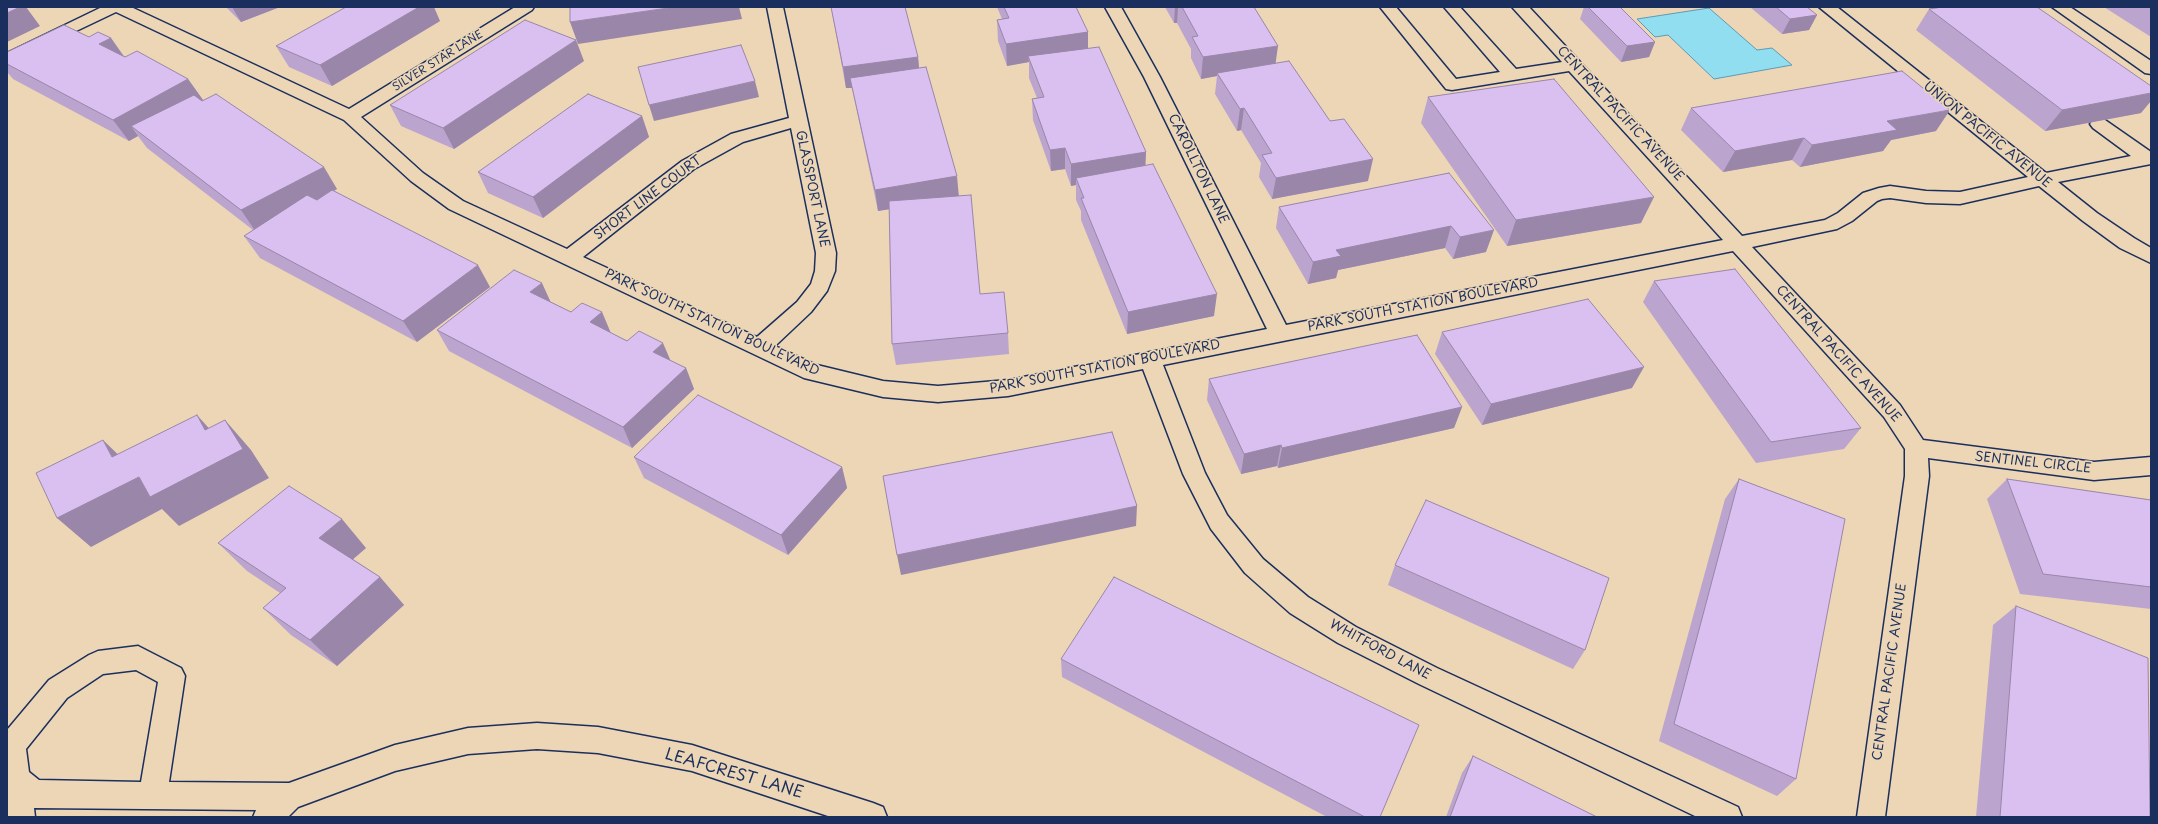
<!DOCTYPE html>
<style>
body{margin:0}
#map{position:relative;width:2158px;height:824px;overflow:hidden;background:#ecd6b5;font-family:"Playpen Sans",sans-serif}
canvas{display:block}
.frame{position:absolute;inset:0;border:8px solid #1b2f5e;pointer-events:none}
</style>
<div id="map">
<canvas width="2158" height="824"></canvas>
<div class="frame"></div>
</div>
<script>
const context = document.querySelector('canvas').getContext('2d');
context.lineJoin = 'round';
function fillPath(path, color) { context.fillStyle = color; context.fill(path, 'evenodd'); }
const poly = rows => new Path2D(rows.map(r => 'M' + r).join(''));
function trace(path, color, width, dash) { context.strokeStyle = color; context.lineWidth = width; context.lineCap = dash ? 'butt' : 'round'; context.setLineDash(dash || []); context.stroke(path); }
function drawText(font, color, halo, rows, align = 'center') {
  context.font = font + ' "Playpen Sans",sans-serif'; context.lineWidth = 3.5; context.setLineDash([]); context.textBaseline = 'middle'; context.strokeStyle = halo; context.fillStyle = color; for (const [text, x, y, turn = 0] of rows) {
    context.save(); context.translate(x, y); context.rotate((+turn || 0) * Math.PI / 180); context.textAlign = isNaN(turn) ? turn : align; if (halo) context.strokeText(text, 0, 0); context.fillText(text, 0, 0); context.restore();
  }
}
const water = poly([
 [1709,8,1757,50,1772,48,1792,65,1714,79,1668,35,1655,37,1637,19,1709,8]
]);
const minor = poly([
 [102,7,131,7,349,109,515,7,534,7,532,10,361,117,423,173,463,201,567,249,682,161,731,134,789,118,767,7,783,7,836,253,835,271,827,291,811,312,775,346,817,365,883,381,938,386,1008,380,1267,329,1144,77,1105,7,1121,7,1160,77,1286,325,1723,240,1569,71,1452,90,1446,89,1380,7,1396,7,1456,79,1500,72,1444,7,1460,7,1516,69,1562,62,1512,7,1529,7,1742,236,1825,220,1838,213,1863,193,1879,188,1890,186,1926,191,1960,192,2028,177,1819,7,1837,7,2046,173,2131,156,2093,128,2090,124,2093,120,2099,119,2105,120,2151,152,2151,164,2058,182,2097,213,2134,238,2151,248,2151,263,2120,248,2083,221,2039,186,1960,204,1926,203,1890,198,1882,199,1877,201,1852,221,1837,229,1752,247,1900,405,1923,440,2094,462,2151,457,2151,475,2094,480,1928,458,1929,476,1885,817,1857,817,1905,476,1905,449,1884,417,1733,251,1163,365,1205,473,1227,515,1263,559,1308,597,1356,627,1437,668,1738,807,1742,817,1697,817,1419,684,1338,643,1290,613,1245,573,1211,529,1183,474,1143,369,1008,396,938,402,883,397,804,378,449,209,411,181,344,120,116,12,7,64,7,53,102,7],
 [791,128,816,253,815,271,811,284,797,302,757,337,583,257,694,169,743,142,791,128],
 [2052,7,2070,7,2151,61,2151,74,2145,73,2052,7],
 [138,646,181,668,185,676,169,782,289,783,395,745,468,728,537,723,598,727,692,745,873,803,883,807,887,817,831,817,692,771,598,753,537,749,468,754,395,771,298,807,288,817,253,817,256,810,34,808,35,817,7,817,7,730,49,680,89,655,98,651,138,646],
 [136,670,158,682,141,782,39,780,29,772,26,749,67,698,103,674,136,670]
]);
const wall = poly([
 [226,7,280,7,241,22],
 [831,7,918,57,919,68,959,196,980,294,1008,333,1009,354,896,365,892,344,889,209,878,211,852,88,846,88],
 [997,7,1076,7,1088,32,1088,48,1146,152,1145,166,1214,316,1127,334,1081,220,1081,211,1076,200,1076,185,1071,186,1065,169,1051,171,1033,120,1032,99,1037,98,1029,78,1029,62,1007,66,998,41,997,20,1002,19],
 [1165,7,1254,7,1276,63,1368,181,1272,199,1259,177,1261,163,1241,130,1237,131,1215,94,1217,76,1201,79,1191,58,1191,49,1177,23,1174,23],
 [1584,7,1620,7,1655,42,1649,57,1621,62,1580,19],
 [1750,7,1807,7,1817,15,1809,30,1782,34],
 [2104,7,2151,7,2151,37],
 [1929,9,2141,113,2045,131,1916,30],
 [440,21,332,86,289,67,276,46],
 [89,37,111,38,124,56,188,79,203,100,337,189,334,191,490,287,417,342,260,258,244,236,253,230,147,148,138,136,129,141,13,79,7,72,7,52],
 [584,61,454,149,401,126,390,105],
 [1428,97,1641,223,1507,246,1421,123],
 [1691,108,1936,131,1891,140,1883,151,1800,167,1792,160,1723,172,1681,130],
 [642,116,649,137,543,218,488,193,478,172],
 [1449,173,1486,252,1453,259,1445,248,1338,270,1336,278,1308,284,1276,228,1279,207],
 [1654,281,1861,428,1844,449,1756,463,1643,302],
 [551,302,571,312,602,312,611,333,686,368,694,389,632,448,449,351,437,330],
 [1442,332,1632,388,1482,425,1435,354],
 [1209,379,1462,407,1454,428,1278,468,1277,466,1241,474,1207,400],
 [634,457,842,467,847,488,788,555,644,478],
 [1739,479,1796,779,1777,796,1659,741,1725,499],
 [2007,479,2151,500,2151,609,2020,594,1987,499],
 [218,543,366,548,353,559,380,577,404,605,337,666,291,635,263,608,280,593,247,571],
 [1395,565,1585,650,1573,669,1388,585],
 [2016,606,2150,817,1976,817,1993,625],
 [1061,659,1380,817,1327,817,1062,677],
 [1473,756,1597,817,1446,817,1462,773]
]);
const shadedWall = poly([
 [20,7,26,7,40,26,7,42,7,13],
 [232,7,280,7,241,22],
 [419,7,434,7,440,21,332,86,320,65],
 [675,7,739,7,742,19,578,44,570,22],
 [1175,7,1178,7,1177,23,1174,23],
 [1817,15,1809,30,1782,34,1790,19],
 [1088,32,1088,53,1028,56,1029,62,1007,66,1006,44],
 [111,38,126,60,99,44],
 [576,40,584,61,454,149,443,128],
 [1655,42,1649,57,1621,62,1627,46],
 [1278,46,1275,67,1217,73,1217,76,1201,79,1203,57],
 [918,57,920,78,850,78,852,88,846,88,843,67],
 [188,79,203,100,131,126,138,136,129,141,113,120],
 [755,81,759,97,654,121,649,105],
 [2151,93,2151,101,2141,113,2045,131,2062,110],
 [1244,108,1241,130,1237,131,1240,109],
 [1950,110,1936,131,1891,140,1883,151,1800,167,1812,145,1887,121],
 [642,116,649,137,543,218,533,197],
 [1804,138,1792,160,1723,172,1735,151],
 [1065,148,1065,169,1051,171,1050,150],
 [1146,152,1145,174,1076,178,1076,185,1071,186,1071,164],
 [1373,159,1368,181,1272,199,1276,178],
 [324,167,337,189,256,232,241,210],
 [957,176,959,198,878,211,875,190],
 [1654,197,1641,223,1507,246,1516,220],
 [1451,226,1445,248,1338,270,1336,278,1308,284,1313,262,1336,250],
 [1494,230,1486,252,1453,259,1460,237],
 [478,265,490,287,417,342,403,321],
 [542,283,552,305,530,292],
 [1217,294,1214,316,1127,334,1128,312],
 [602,312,611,334,590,322],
 [663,343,672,364,653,352],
 [1644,367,1632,388,1482,425,1491,404],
 [686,368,694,389,632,448,623,427],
 [1462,407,1454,428,1278,468,1282,448],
 [197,415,224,445,225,420,251,450,269,478,179,526,162,509,91,547,57,518,112,457,103,440,133,469,139,477,205,430],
 [1281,445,1277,466,1241,474,1244,454],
 [842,467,847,488,788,555,781,535],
 [1137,506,1136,526,901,575,897,555],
 [342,519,366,548,344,567,319,538],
 [380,577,404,605,337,666,310,640]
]);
const building = poly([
 [7,7,20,7,7,13,7,7],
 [346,7,419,7,320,65,276,46,346,7],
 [570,7,675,7,570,22,570,7],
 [831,7,905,7,918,57,843,67,831,7],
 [1004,7,1076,7,1088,32,1006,44,997,20,1009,18,1004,7],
 [1182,7,1254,7,1278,46,1203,57,1192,37,1198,36,1182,7],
 [1588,7,1620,7,1655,42,1627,46,1588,7],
 [1776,7,1807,7,1817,15,1790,19,1776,7],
 [1943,7,2037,7,2151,86,2151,93,2062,110,1929,9,1943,7],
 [525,20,576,40,443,128,390,105,525,20],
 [64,25,89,37,98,32,111,38,99,44,125,57,137,51,188,79,113,120,7,64,7,52,64,25],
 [741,45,755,81,649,105,638,67,741,45],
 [1099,47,1146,152,1071,164,1065,148,1050,150,1032,99,1044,97,1028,56,1099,47],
 [1289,61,1330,121,1344,119,1373,159,1276,178,1262,155,1272,153,1244,108,1240,109,1217,73,1289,61],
 [926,67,957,176,875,190,850,78,926,67],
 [1902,71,1950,110,1887,121,1897,130,1812,145,1804,138,1735,151,1691,108,1902,71],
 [1554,79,1654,197,1516,220,1428,97,1554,79],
 [216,94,324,167,241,210,131,126,194,95,202,101,216,94],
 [588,94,642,116,533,197,478,172,588,94],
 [1153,164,1217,294,1128,312,1081,198,1084,198,1076,178,1153,164],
 [1449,173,1494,230,1460,237,1451,226,1336,250,1341,256,1313,262,1279,207,1449,173],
 [332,190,478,265,403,321,244,236,307,195,317,200,332,190],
 [971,195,980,294,1004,292,1008,333,892,344,889,201,971,195],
 [1735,269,1861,428,1771,442,1654,281,1735,269],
 [514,270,542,283,530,292,571,312,582,303,602,312,590,322,627,341,639,331,663,343,653,352,686,368,623,427,437,330,514,270],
 [1588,299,1644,367,1491,404,1442,332,1588,299],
 [1417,335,1462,407,1282,448,1281,445,1244,454,1209,379,1417,335],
 [698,395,842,467,781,535,634,457,698,395],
 [197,415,205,430,225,420,243,449,150,497,139,477,57,518,36,473,103,440,112,457,197,415],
 [1112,432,1137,506,897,555,883,476,1112,432],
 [1739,479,1845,519,1796,779,1674,724,1739,479],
 [2007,479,2151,500,2151,587,2043,574,2007,479],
 [289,486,342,519,319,538,380,577,310,640,263,608,286,588,218,543,289,486],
 [1426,500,1609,578,1585,650,1395,565,1426,500],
 [1114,577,1419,725,1380,817,1365,817,1061,659,1114,577],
 [2016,606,2148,658,2150,817,2000,817,2016,606],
 [1473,756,1597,817,1450,817,1473,756]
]);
const farStreetnames = [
 ["SILVER STAR LANE",438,61,-32]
];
const streetNames = [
 ["CENTRAL PACIFIC AVENUE",1620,114,47],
 ["UNION PACIFIC AVENUE",1987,135,39],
 ["CAROLLTON LANE",1198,169,64],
 ["GLASSPORT LANE",812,189,78],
 ["SHORT LINE COURT",648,198,-37],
 ["PARK SOUTH STATION BOULEVARD",1423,305,-11],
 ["PARK SOUTH STATION BOULEVARD",712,323,25],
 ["CENTRAL PACIFIC AVENUE",1838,354,48],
 ["PARK SOUTH STATION BOULEVARD",1105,367,-11],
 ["SENTINEL CIRCLE",2033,463,6],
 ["WHITFORD LANE",1380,650,28],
 ["CENTRAL PACIFIC AVENUE",1890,672,-82]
];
const nearStreetnames = [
 ["LEAFCREST LANE",734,774,16]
];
fillPath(water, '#90deef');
trace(water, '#6198b5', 1);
trace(minor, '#1b2f5e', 3);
fillPath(minor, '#ecd6b5');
fillPath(wall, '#bba5ce');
fillPath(shadedWall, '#9986a8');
fillPath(building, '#dac0f0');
trace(building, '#9986a8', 1);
drawText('11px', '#1b2f5e', '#ecd6b5', farStreetnames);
drawText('13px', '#1b2f5e', '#ecd6b5', streetNames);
drawText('16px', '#1b2f5e', '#ecd6b5', nearStreetnames);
</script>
